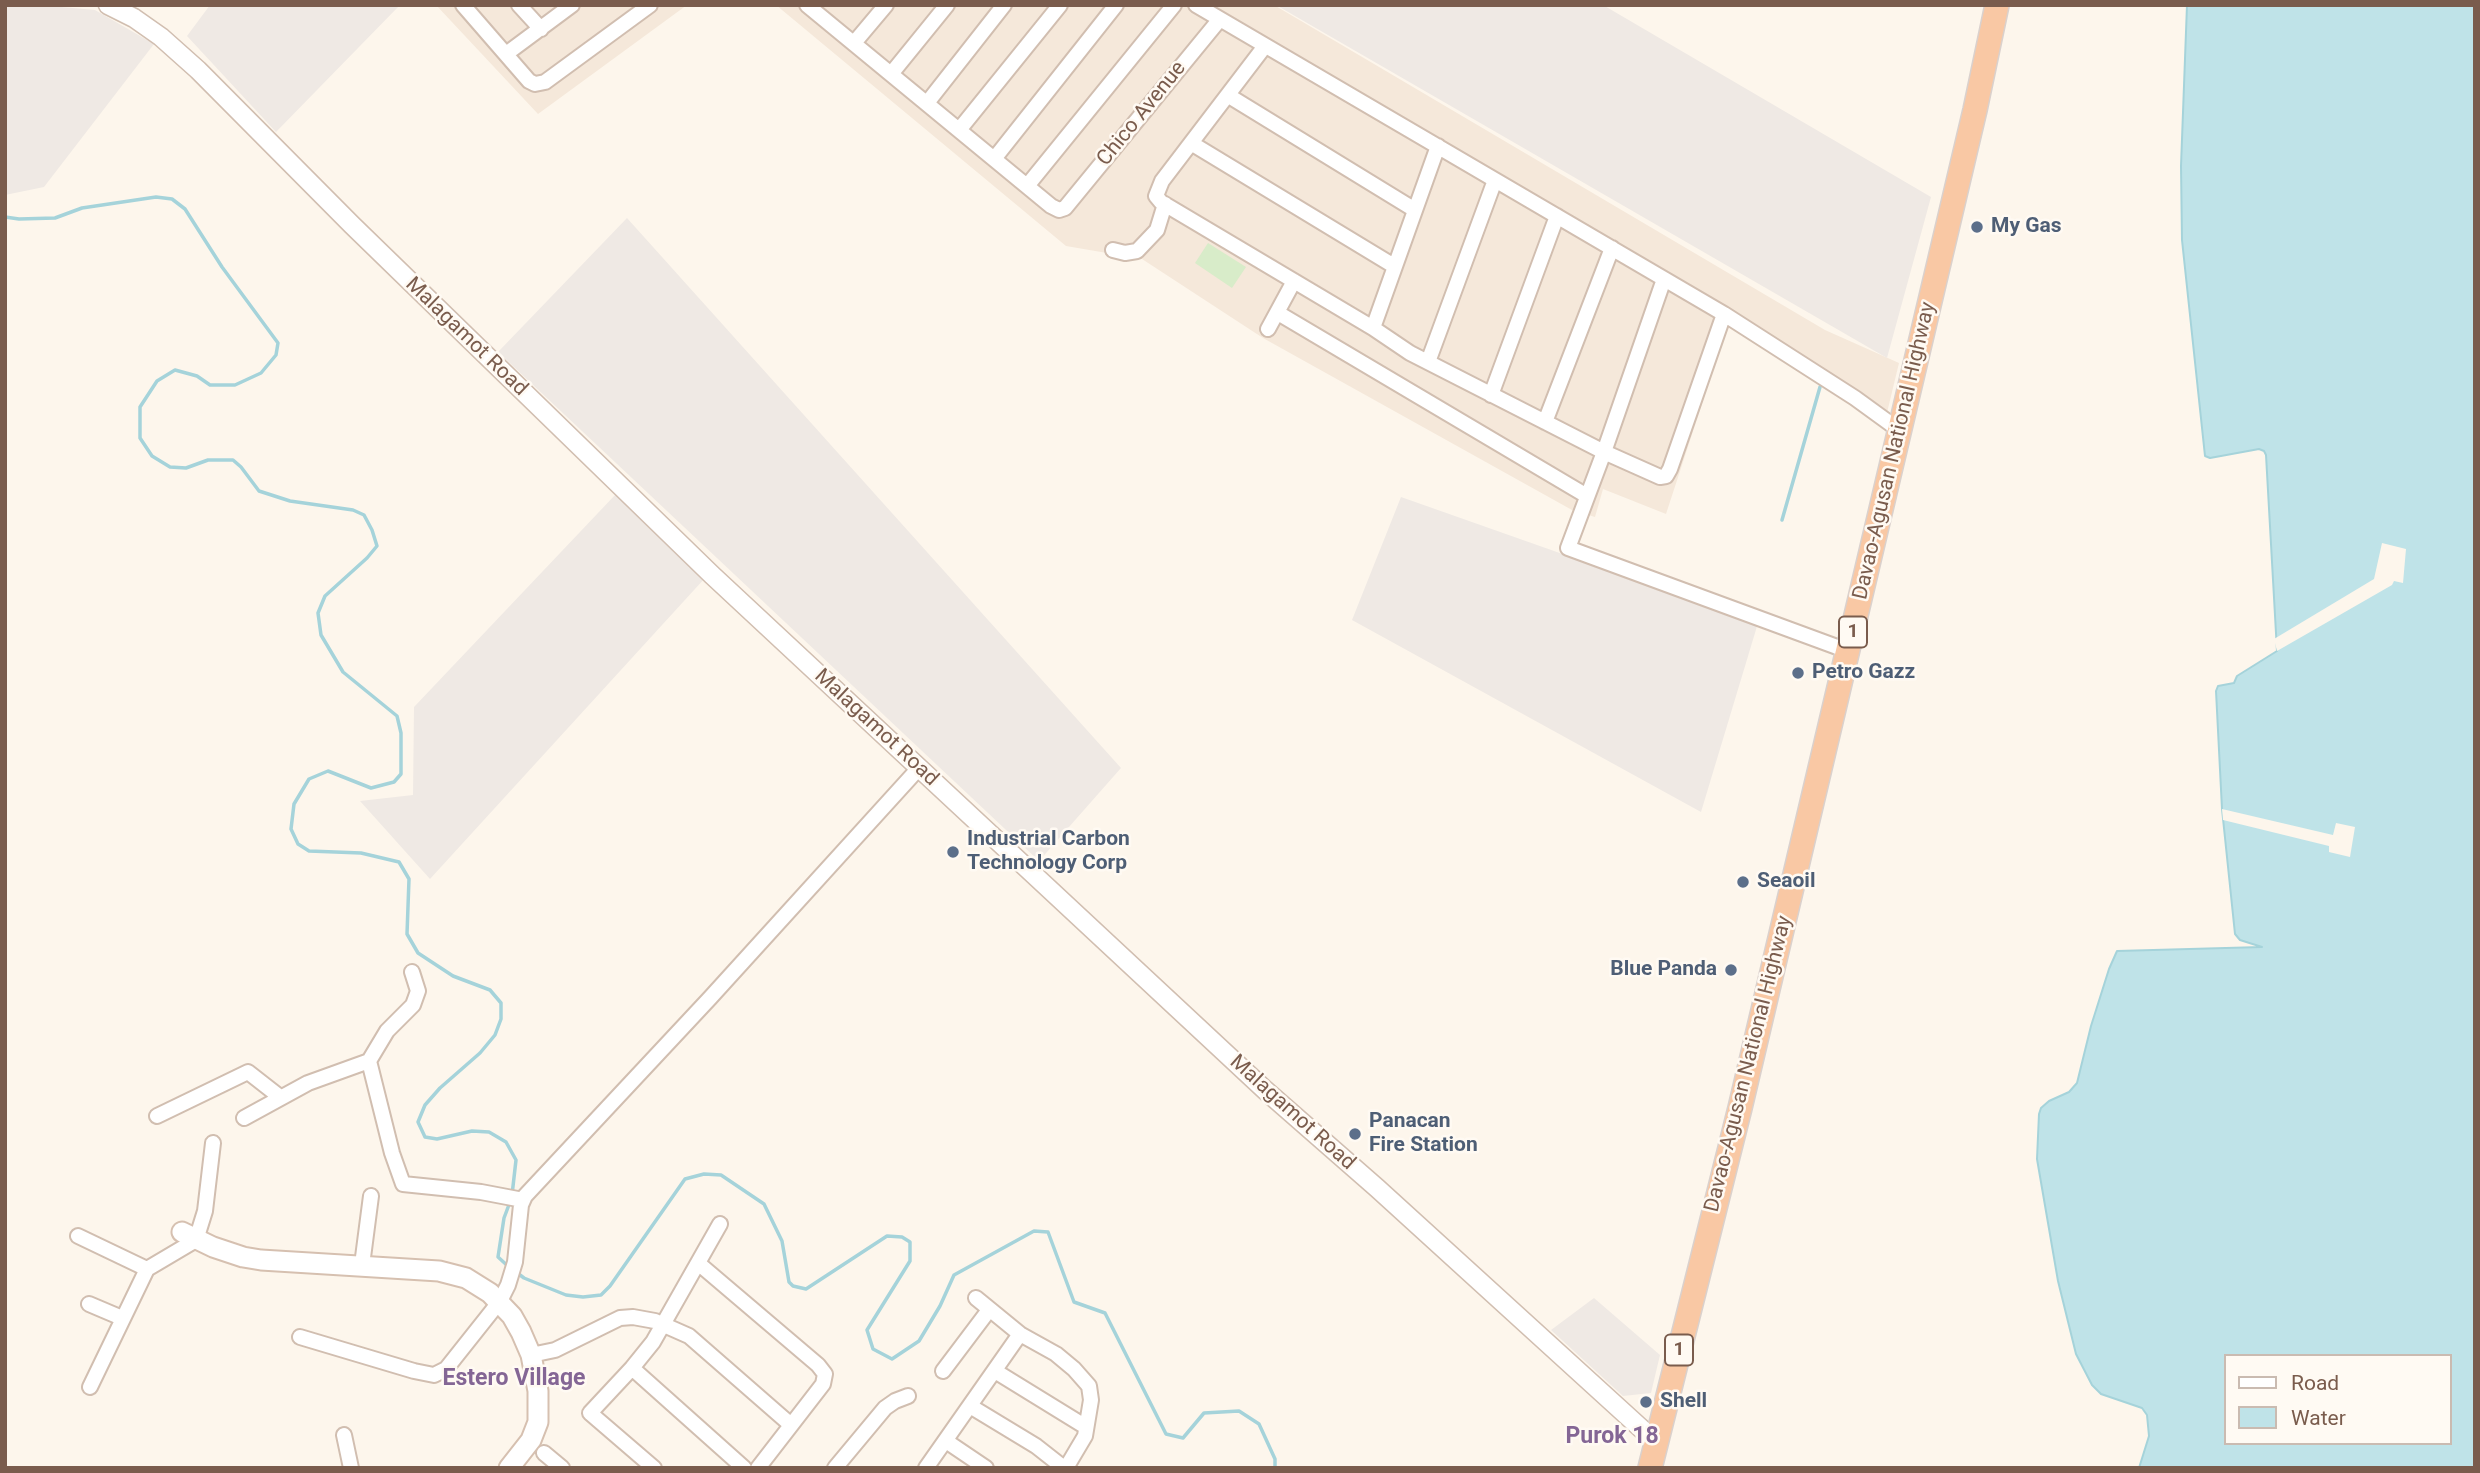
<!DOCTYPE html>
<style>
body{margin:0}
#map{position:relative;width:2480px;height:1473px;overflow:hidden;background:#fdf6ec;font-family:Roboto,sans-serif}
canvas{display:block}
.frame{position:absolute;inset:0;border:7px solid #7a5c4d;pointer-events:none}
.legend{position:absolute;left:2224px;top:1354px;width:228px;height:91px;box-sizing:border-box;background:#fffaf3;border:2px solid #cabbb1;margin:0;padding:9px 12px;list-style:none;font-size:21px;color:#7a5c4d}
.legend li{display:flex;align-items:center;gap:14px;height:35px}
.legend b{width:35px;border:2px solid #cabbb1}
</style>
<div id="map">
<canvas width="2480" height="1473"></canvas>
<div class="frame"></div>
<ul class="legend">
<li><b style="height:9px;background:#fff"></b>Road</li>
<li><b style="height:19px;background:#bfe3e8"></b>Water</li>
</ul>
</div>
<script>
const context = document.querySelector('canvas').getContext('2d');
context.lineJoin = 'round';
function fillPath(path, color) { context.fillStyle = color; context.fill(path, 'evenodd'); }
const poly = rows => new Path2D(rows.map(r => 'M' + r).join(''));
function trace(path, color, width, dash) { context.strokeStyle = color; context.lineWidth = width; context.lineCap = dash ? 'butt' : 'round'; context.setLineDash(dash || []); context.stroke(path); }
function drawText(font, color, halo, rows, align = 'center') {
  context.font = font + ' Roboto,sans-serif'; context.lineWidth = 5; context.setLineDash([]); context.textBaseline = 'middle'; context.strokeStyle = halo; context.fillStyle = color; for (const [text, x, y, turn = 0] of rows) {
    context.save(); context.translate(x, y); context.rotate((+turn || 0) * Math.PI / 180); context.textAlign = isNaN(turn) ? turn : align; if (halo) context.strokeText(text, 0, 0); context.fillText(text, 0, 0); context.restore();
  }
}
const residential = poly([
 [436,5,687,5,538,114],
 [776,5,1274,5,1825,330,1899,363,1885,421,1729,321,1666,514,1603,489,1595,517,1572,510,1263,338,1142,259,1066,246]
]);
const industrial = poly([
 [5,5,39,5,95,10,154,44,44,187,5,195],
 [210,5,400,5,276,132,187,36],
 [1276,5,1603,5,1931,197,1887,358],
 [627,218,1121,768,1039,861,498,352],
 [616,494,705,578,430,879,360,801,413,795,414,707],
 [1401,497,1758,623,1701,812,1352,620],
 [1594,1298,1660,1355,1651,1393,1623,1396,1551,1330]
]);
const green = poly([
 [1208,243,1246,267,1232,288,1195,263]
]);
const water = poly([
 [2187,5,2475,5,2475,1468,2139,1468,2149,1436,2147,1415,2142,1408,2101,1394,2092,1385,2076,1354,2058,1281,2037,1159,2039,1114,2041,1108,2049,1101,2069,1092,2077,1083,2091,1026,2109,969,2117,951,2262,947,2240,940,2235,934,2222,809,2216,691,2218,686,2234,683,2237,676,2277,651,2266,455,2264,451,2259,449,2210,458,2205,456,2182,240,2181,166,2187,5],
 [2226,1356,2450,1356,2450,1443,2226,1443,2226,1356]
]);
const pier = poly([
 [2382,543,2406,549,2403,583,2394,581,2392,585,2277,651,2274,639,2374,579],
 [2222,809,2333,835,2336,823,2355,827,2350,857,2329,852,2329,846,2223,820]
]);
const stream = poly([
 [5,217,19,219,55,218,82,208,156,197,172,199,185,209,222,267,278,343,276,355,261,373,235,385,210,385,197,376,175,370,157,381,140,407,140,438,152,456,170,467,186,468,208,460,233,460,241,467,259,491,290,501,353,510,364,515,372,530,377,546,367,558,325,596,318,613,321,635,343,672,397,716,401,733,401,774,394,782,371,788,328,771,309,779,294,804,291,829,298,844,309,851,361,853,399,862,409,879,407,934,418,953,453,976,490,990,501,1003,501,1019,495,1035,480,1053,440,1088,425,1105,418,1122,425,1137,437,1139,472,1131,489,1132,506,1142,516,1160,512,1195],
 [1782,520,1820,387],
 [510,1202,504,1218,498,1257,510,1268],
 [516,1272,524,1278,566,1295,583,1297,601,1295,610,1286,685,1179,704,1174,721,1175,764,1204,782,1241,789,1282,793,1286,806,1289,887,1236,902,1237,910,1242,910,1261,867,1330,873,1349,892,1359,919,1341,940,1306,954,1275,1034,1231,1048,1232,1074,1302,1105,1313,1166,1434,1183,1438,1204,1413,1239,1411,1259,1424,1275,1459,1275,1468]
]);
const minor = poly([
 [463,5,529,81,535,84,545,82,650,5],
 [519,5,541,29],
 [807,5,1051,206,1059,210,1065,208,1220,19],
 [1196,5,1724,314,1855,398,1899,430],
 [854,43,886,5],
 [1265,46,1162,181,1156,196,1161,202,1373,328,1410,353,1604,452,1660,477,1666,476,1670,469,1724,314],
 [506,54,572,5],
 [891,74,947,5],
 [1229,96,1415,210],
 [927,103,1004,5],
 [959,130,1060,5],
 [1191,143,1394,266],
 [994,159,1116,5],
 [1027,186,1174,5],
 [1113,250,1125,253,1137,251,1157,230,1165,204],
 [1664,279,1604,452,1568,548,1848,651],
 [1278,313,1587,496],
 [1373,328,1438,146],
 [1268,329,1294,281],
 [1428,362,1495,180],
 [1491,395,1557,216],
 [1545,422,1612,248],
 [412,972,418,991,413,1005,387,1031,369,1061,392,1153,403,1184,481,1192,523,1200],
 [157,1116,248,1072,280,1097],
 [244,1118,308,1083,369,1061],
 [78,1236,147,1269],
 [698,1263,818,1365,825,1374,823,1384,758,1468],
 [362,1265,371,1196],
 [976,1298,1020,1334,1056,1354,1074,1369,1089,1386,1091,1400,1085,1436,1066,1468],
 [89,1304,122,1318],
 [300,1337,414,1371,434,1375,446,1369,500,1301,508,1285,515,1262,521,1205,525,1196,710,998,919,768],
 [531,1355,555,1350,620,1318,633,1317,655,1321,689,1336,791,1425],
 [632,1368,744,1468],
 [943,1371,989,1310],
 [995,1371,1086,1427],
 [90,1387,147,1269,196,1240,205,1211,213,1143],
 [970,1406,1036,1446,1064,1468],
 [344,1435,351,1468],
 [946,1441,986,1468],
 [544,1453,562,1468],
 [654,1468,590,1413,632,1368,653,1342,720,1224],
 [835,1468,885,1408,895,1401,908,1396],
 [926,1468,1020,1334]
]);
const tertiary = poly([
 [108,5,134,18,161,37,198,70,352,225,712,575,1265,1090,1377,1188,1656,1442]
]);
const secondary = poly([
 [182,1232,213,1247,243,1257,261,1260,439,1271,466,1278,490,1293,512,1316,521,1332,531,1355,538,1391,538,1422,531,1440,509,1468]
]);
const trunk = poly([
 [1650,1468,1740,1108,1975,110,1997,5]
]);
const markers = [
 [1977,227,7,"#5c6f8a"],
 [1798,673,7,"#5c6f8a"],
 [953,852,7,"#5c6f8a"],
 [1743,882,7,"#5c6f8a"],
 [1731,970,7,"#5c6f8a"],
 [1355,1134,7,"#5c6f8a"],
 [1646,1402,7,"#5c6f8a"]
];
const shields = [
 [1853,632,28],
 [1679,1350,28]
];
const shieldNames = [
 ["1",1853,632],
 ["1",1679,1350]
];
const streetNames = [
 ["Chico Avenue",1142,114,-51],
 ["Malagamot Road",466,337,44],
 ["Davao-Agusan National Highway",1895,451,-77],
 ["Malagamot Road",876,728,43],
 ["Davao-Agusan National Highway",1749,1064,-76],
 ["Malagamot Road",1292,1113,42]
];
const serviceNames = [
 ["My Gas",1991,227],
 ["Petro Gazz",1812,673],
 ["Industrial Carbon",967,840],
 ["Technology Corp",967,864],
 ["Seaoil",1757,882],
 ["Blue Panda",1717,970,"right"],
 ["Panacan",1369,1122],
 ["Fire Station",1369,1146],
 ["Shell",1660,1402]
];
const neighbourhoodNames = [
 ["Estero Village",514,1379],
 ["Purok 18",1612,1437]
];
fillPath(residential, '#f5e8da');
fillPath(industrial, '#efe9e4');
fillPath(green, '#d8ecc9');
fillPath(water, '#bfe3e8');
trace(water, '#a5d3da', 2);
fillPath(pier, '#fdf6ec');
trace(stream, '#a5d3da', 3.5);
trace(minor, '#d1beb0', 18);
trace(tertiary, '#d1beb0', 21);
trace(secondary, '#d6c0b0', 23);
trace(trunk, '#dad1cd', 26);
trace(minor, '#fff', 14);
trace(tertiary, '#fff', 18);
trace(secondary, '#fff', 19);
trace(trunk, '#f9c8a4', 23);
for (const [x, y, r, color] of markers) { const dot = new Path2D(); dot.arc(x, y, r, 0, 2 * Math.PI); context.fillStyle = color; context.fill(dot); trace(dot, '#fffaf3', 2.5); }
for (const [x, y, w] of shields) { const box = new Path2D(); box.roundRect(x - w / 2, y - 15.5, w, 31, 5); context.fillStyle = '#fffaf3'; context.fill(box); trace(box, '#7a5c4d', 2); }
drawText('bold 19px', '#7a5c4d', null, shieldNames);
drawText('21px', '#7a5c4d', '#fffaf3', streetNames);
drawText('bold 21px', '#4e5e75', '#fffaf3', serviceNames, 'left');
drawText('bold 23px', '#846695', '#fffaf3', neighbourhoodNames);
</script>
